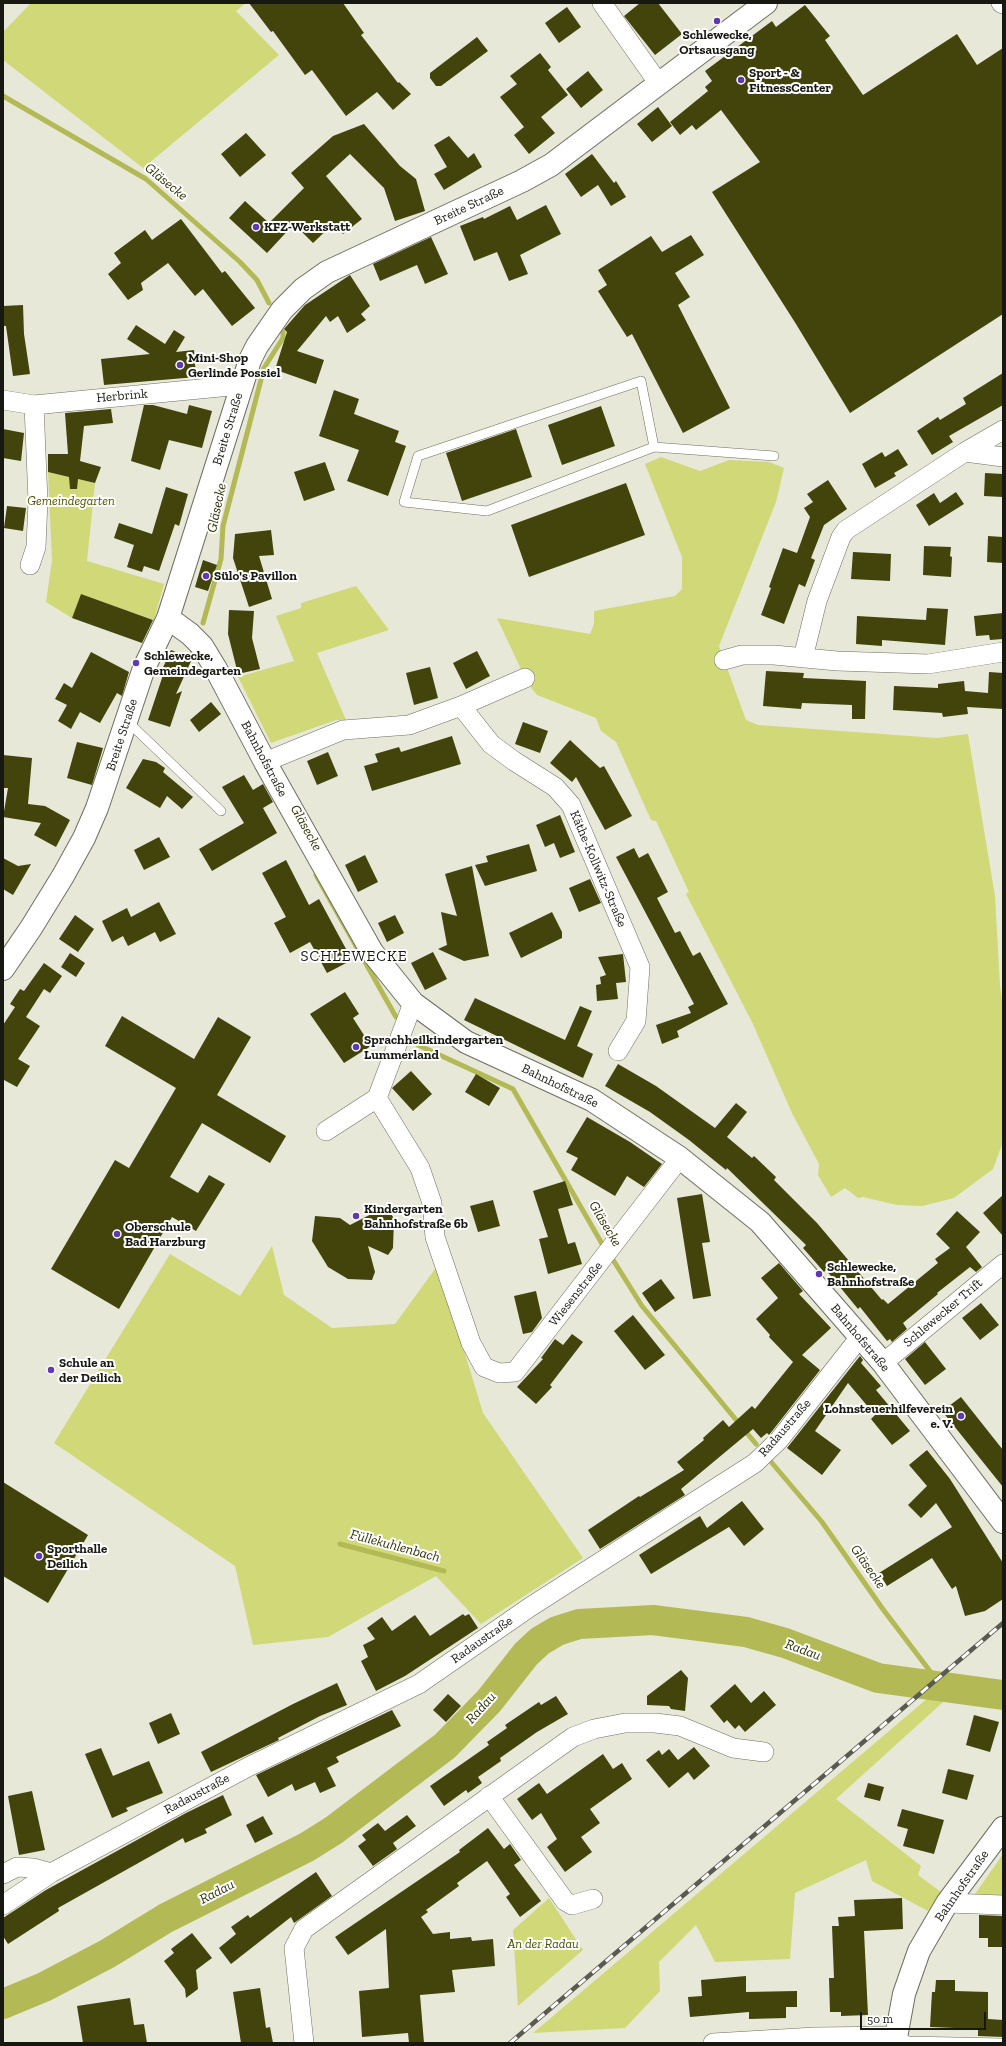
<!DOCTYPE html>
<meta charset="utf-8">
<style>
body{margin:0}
#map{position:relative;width:1006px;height:2046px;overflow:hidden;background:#e7e8d8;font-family:"Zilla Slab",serif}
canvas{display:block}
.frame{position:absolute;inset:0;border:4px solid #181813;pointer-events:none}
.scale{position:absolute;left:860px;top:2012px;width:126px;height:18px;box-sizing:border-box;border:2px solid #181813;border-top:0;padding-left:5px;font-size:12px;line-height:14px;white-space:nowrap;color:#181813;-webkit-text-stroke:3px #fff;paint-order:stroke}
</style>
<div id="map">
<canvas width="1006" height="2046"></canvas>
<div class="frame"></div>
<div class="scale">50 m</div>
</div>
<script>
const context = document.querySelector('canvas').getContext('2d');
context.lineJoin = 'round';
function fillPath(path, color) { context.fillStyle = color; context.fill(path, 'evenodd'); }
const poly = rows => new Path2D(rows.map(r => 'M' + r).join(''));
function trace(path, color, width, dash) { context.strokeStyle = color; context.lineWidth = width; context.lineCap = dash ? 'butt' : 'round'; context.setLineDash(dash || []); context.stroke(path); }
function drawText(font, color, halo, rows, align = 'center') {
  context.font = font + ' "Zilla Slab",serif'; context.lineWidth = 4; context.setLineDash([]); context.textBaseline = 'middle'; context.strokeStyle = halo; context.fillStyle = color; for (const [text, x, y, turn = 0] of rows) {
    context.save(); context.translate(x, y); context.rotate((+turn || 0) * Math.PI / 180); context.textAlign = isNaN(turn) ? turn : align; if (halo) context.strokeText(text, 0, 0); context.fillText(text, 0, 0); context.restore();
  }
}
const green = poly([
 [31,3,246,3,236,11,279,55,143,168,3,60,3,32],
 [661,457,700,471,729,460,769,462,784,468,776,502,719,646,746,720,758,725,937,738,968,734,995,896,1000,986,1003,1004,1003,1142,993,1169,954,1198,922,1206,897,1205,863,1197,858,1198,845,1188,831,1197,818,1175,819,1164,792,1113,752,1022,686,894,689,892,656,821,651,820,616,742,601,731,596,718,537,695,528,684,497,618,590,634,594,624,594,611,675,596,682,589,682,557,645,464],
 [48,472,95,483,87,561,164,584,154,620,81,594,72,618,46,602,52,560],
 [356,586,389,630,317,653,346,720,336,720,271,743,238,677,294,661,276,616,301,608,301,603],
 [272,1246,284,1295,332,1328,395,1324,438,1265,483,1413,583,1558,481,1624,436,1576,328,1637,253,1645,235,1566,54,1443,170,1254,240,1296],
 [935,1692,952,1694,836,1799,921,1866,918,1875,941,1892,928,1911,872,1881,866,1860,795,1893,790,1959,715,1962,696,1925,659,1962,660,1991,625,2028,533,2033],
 [1003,1854,1003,1895,975,1894],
 [549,1898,583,1950,518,2006,513,1930]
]);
const stream = poly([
 [3,96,146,179,240,262,257,280,269,303],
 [203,623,221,559,223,526,264,368,283,338,283,332],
 [192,653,201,662],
 [316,875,396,1017],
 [418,1045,513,1089,605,1249],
 [610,1255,642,1306,756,1444],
 [772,1463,822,1522,882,1608,942,1687],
 [340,1544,444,1571]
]);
const river = poly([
 [3,2004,44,1987,107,1954,166,1918,307,1847,334,1830,445,1746,489,1701,526,1654,540,1641,557,1631,579,1624,653,1620,746,1632,785,1643,878,1678,1003,1695]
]);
const building = poly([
 [249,3,343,3,364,33,361,35,398,83,399,82,411,94,393,110,377,92,346,116,312,70,305,75,273,31,271,32],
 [640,3,658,3,682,34,655,55,624,16],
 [805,5,830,36,825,40,863,95,957,34,977,65,1003,48,1003,314,850,413,796,324,712,192,760,162,721,110,696,130,692,125,680,135,670,122,708,91,705,87,712,81,705,71,772,21,776,27],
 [567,7,581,27,559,43,545,23],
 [477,37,488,51,441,86,436,86,430,78,430,73],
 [540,53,551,67,548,70,568,95,541,117,555,133,529,154,514,135,524,127,500,97,517,84,510,76],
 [588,71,603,90,581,108,566,89],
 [658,107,672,126,652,142,637,124],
 [364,124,400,166,416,179,425,211,395,221,384,188,350,154,326,176,362,219,343,234,334,223,313,243,294,224,267,253,229,218,245,201,269,223,304,188,291,173,333,136],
 [246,133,266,155,240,177,221,154],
 [449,136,468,158,474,153,482,167,444,190,434,174,447,167,434,145],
 [592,154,614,183,616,181,626,197,611,206,598,185,581,197,565,174],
 [546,205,561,234,520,255,528,274,509,281,497,252,474,261,460,226,483,217,484,219,510,206,517,220],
 [181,219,222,273,225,271,255,308,232,326,203,289,195,296,168,263,141,283,143,290,128,300,108,274,121,263,114,253,145,230,152,240],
 [691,235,704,255,675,273,690,297,678,305,730,408,683,433,632,334,627,337,598,291,607,285,598,270,651,236,662,252],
 [431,237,448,274,425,284,417,265,380,281,373,264],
 [350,275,370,306,361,314,366,320,347,333,338,316,330,322,326,316,297,351,324,360,316,384,279,371,272,379,287,332,284,329,305,305],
 [23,305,24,334,30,374,13,376,6,326,3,326,3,306],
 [136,325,165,344,174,330,185,337,176,352,194,350,196,377,104,385,101,359,150,354,127,339],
 [1003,373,1003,405,949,436,953,442,932,455,917,431,938,417,940,420,966,404,963,398],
 [334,390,359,399,354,414,399,431,395,442,406,446,388,496,347,481,359,450,319,436],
 [144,405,153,405,187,414,189,405,212,411,202,448,169,440,160,470,131,461],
 [601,406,615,446,562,465,548,425],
 [111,409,113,423,84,426,80,461,101,467,95,483,78,479,77,489,70,489,69,477,48,472,48,454,68,454,65,413],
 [3,429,24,433,21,461,3,458],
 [516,429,532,477,462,501,446,453],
 [898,449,908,465,894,473,896,476,875,488,862,464,882,452,885,457],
 [325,462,335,490,304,501,294,472],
 [985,473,1003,474,1003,497,984,496],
 [828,480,847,509,824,525,811,558,815,560,805,587,799,584,784,624,761,615,771,588,769,587,783,548,797,553,810,517,804,508,813,502,807,494],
 [626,483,645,535,529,577,511,525],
 [166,487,188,494,179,526,175,524,159,571,144,566,142,572,127,567,134,545,114,538,119,523,152,534],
 [956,492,964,504,929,526,916,505,934,493,940,503],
 [7,506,26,508,23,531,4,528],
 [271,530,274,555,259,556,272,599,249,607,233,558,235,534],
 [988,536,1003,537,1003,563,987,562],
 [924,546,951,547,950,556,952,557,951,577,923,575],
 [853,552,891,554,890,581,851,579],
 [203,560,217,565,208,591,195,587],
 [81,594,153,620,142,643,72,618],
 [927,608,948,609,945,645,882,640,882,646,856,644,857,616,926,620],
 [229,610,254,611,252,638,260,669,238,674,228,634],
 [1003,613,1003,639,990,640,989,635,976,636,974,616],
 [171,650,192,659,176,694,182,691,170,727,148,720,163,675,160,674],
 [477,651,490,676,466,689,453,663],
 [91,652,129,672,122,696,117,693,100,723,80,712,71,729,58,721,67,705,55,699,64,683,72,688],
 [430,667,438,698,414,705,406,673],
 [766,671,804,673,803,678,866,681,865,719,852,719,852,705,802,703,801,709,763,706],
 [989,672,1003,673,1003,709,967,707,968,714,943,717,942,713,893,710,894,686,938,688,938,684,964,681,965,691,988,693],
 [211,702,221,714,199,732,190,720],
 [523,722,548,731,540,753,515,744],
 [452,736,461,764,372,791,364,766,378,762,375,754,399,747,401,752],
 [570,740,600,768,604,766,632,816,605,830,576,777,572,782,550,763],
 [77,742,103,748,92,785,67,778],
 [328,752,338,776,317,785,307,761],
 [3,755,32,758,28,804,45,806,70,820,56,847,34,835,41,823,3,817,8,788,3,788],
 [143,759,156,762,165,768,163,772,193,797,182,809,167,796,160,808,126,788],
 [244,775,253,790,263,784,273,802,263,808,277,833,212,871,199,849,244,823,222,787],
 [560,815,575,852,560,858,554,843,545,847,536,825],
 [159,837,170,857,144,870,134,850],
 [529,844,537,871,485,886,475,865,488,862,486,856],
 [634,848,639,858,648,853,668,892,657,898,675,933,680,931,693,956,700,952,728,1004,677,1031,679,1037,662,1044,656,1025,691,1013,688,1007,694,1004,616,857],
 [365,855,378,882,358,892,345,865],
 [3,858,18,866,31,864,13,895,3,889],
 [286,860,309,905,319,899,352,960,327,973,310,942,290,953,274,923,286,917,262,873],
 [472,866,489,956,464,961,438,949,447,945,441,912,457,916,445,874],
 [590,879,601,903,579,912,569,888],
 [159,902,176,934,160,942,155,932,128,946,123,936,112,942,102,921,127,908,131,917],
 [552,912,562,932,562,938,521,958,509,933],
 [75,915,94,929,78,952,59,939],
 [395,915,404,933,387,942,378,923],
 [433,952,447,979,425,990,411,963],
 [70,953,85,963,76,977,61,967],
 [623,954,626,982,616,983,618,999,597,1001,596,985,601,984,600,977,606,975,598,957],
 [44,963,62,976,50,993,44,989,26,1017,40,1026,18,1059,30,1066,17,1087,4,1080,3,1082,3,1025,15,1007,10,1004,20,989,24,991],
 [345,992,359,1014,353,1018,371,1046,344,1063,310,1014],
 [475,998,565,1040,580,1006,592,1011,577,1046,593,1054,583,1078,464,1020],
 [122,1016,194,1059,218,1017,251,1037,217,1095,286,1136,270,1163,202,1123,170,1177,198,1193,209,1175,225,1184,196,1231,172,1217,119,1309,51,1269,115,1160,129,1168,176,1088,105,1046],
 [618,1064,656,1086,715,1128,736,1103,747,1112,727,1137,752,1158,754,1156,776,1177,774,1180,817,1223,882,1300,883,1299,888,1304,938,1263,935,1259,950,1248,936,1234,957,1211,980,1232,966,1247,982,1267,976,1272,970,1267,937,1293,938,1294,903,1323,907,1329,892,1342,890,1339,887,1341,860,1307,858,1309,826,1270,824,1272,803,1248,806,1245,727,1168,726,1170,689,1140,650,1112,605,1086],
 [411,1071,432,1094,413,1111,392,1088],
 [476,1074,500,1088,489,1106,465,1092],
 [587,1117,630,1142,662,1164,644,1187,627,1176,615,1196,571,1170,578,1158,566,1152],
 [565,1181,573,1205,558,1209,568,1244,575,1242,582,1264,548,1274,539,1239,548,1237,533,1191],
 [702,1194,710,1242,702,1243,711,1296,693,1299,677,1198],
 [1003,1195,1003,1236,983,1213],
 [493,1200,500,1226,478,1232,470,1206],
 [385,1207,394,1218,393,1248,388,1255,368,1246,375,1272,372,1280,348,1279,328,1267,312,1241,315,1216,340,1218,350,1225],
 [779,1263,803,1291,799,1294,831,1328,802,1355,820,1370,769,1435,767,1433,761,1438,753,1429,681,1489,685,1495,600,1549,588,1530,639,1496,640,1497,684,1470,677,1462,704,1440,703,1438,723,1420,729,1427,752,1406,755,1409,793,1362,769,1337,770,1335,756,1319,778,1298,761,1278],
 [661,1279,675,1298,655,1312,642,1293],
 [536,1291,542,1318,532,1332,523,1334,514,1296],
 [981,1303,999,1325,980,1340,962,1318],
 [633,1315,665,1355,645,1370,614,1331],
 [572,1334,583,1342,550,1385,552,1387,536,1404,517,1387,543,1359,541,1358,555,1339,563,1345],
 [925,1342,946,1369,925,1385,905,1359],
 [860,1356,863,1360,861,1363,881,1386,876,1390,910,1431,892,1445,871,1419,875,1415,848,1383,815,1431,841,1450,822,1475,787,1448],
 [961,1397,1003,1450,1003,1487,942,1411],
 [927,1450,950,1479,1003,1563,1003,1599,985,1611,965,1616,956,1586,952,1589,932,1558,887,1586,879,1573,952,1527,936,1503,921,1518,908,1505,927,1486,909,1465],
 [3,1482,88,1535,48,1603,3,1576],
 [742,1501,764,1529,744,1546,729,1527,651,1574,639,1555,700,1516,707,1528],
 [463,1614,465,1616,469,1614,478,1628,405,1676,376,1691,361,1661,368,1657,363,1645,375,1639,367,1628,382,1617,392,1631,415,1615,430,1636],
 [681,1670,688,1678,685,1711,671,1709,669,1706,647,1705,647,1696],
 [337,1683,347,1705,320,1716,278,1738,279,1740,211,1772,201,1752,293,1704],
 [735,1684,751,1703,764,1691,776,1705,745,1732,739,1725,735,1729,727,1720,724,1723,710,1706],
 [448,1694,461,1706,446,1722,433,1710],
 [556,1696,568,1714,537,1732,500,1758,501,1761,478,1777,482,1783,468,1793,466,1790,444,1806,430,1786,489,1745,487,1742,507,1728,505,1725,539,1702,541,1705],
 [392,1710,401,1726,336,1757,339,1762,327,1768,336,1786,320,1793,315,1782,295,1791,292,1784,268,1797,256,1775],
 [171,1713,180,1734,158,1744,149,1723],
 [974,1715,999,1722,990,1752,966,1745],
 [694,1747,710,1766,694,1780,688,1772,669,1788,646,1760,659,1750,662,1755,669,1749,678,1760],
 [101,1748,113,1776,149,1761,163,1793,126,1808,128,1811,112,1818,85,1754],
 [603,1754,613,1769,622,1763,632,1779,590,1809,600,1823,581,1837,592,1852,565,1872,547,1847,557,1839,541,1813,532,1820,517,1799,539,1783,547,1794],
 [948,1769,974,1775,967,1800,942,1793],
 [868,1783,884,1787,880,1801,864,1797],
 [32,1791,45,1850,19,1855,8,1796],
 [223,1795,232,1815,205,1829,207,1833,185,1843,183,1838,58,1908,59,1911,8,1944,3,1936,3,1918,46,1890,186,1813],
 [902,1809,944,1820,934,1854,903,1846,908,1829,897,1826],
 [407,1815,416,1826,393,1843,397,1849,373,1866,358,1846,366,1840,362,1835,378,1823,385,1831],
 [263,1816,273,1834,255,1843,246,1825],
 [488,1828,504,1849,510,1844,521,1860,514,1865,541,1901,520,1917,506,1897,510,1894,487,1861,457,1883,459,1886,426,1910,428,1912,421,1917,433,1934,450,1932,450,1939,471,1937,472,1941,493,1939,495,1966,452,1970,455,1992,420,1995,424,2043,409,2043,408,2033,362,2037,359,1991,389,1988,386,1929,348,1955,335,1937,460,1852,459,1850],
 [316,1872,332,1896,294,1923,291,1917,231,1964,219,1948,236,1934,231,1927,248,1915,250,1918],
 [902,1898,903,1929,864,1931,868,2015,841,2016,841,2012,830,2012,829,1978,834,1978,832,1926,839,1926,838,1917,855,1916,854,1900],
 [979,1915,1003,1916,1003,1947,988,1947,988,1938,979,1938],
 [192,1933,212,1958,196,1970,198,1989,186,1998,185,1989,164,1961,174,1953,171,1949],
 [746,1976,746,1992,797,1991,797,2007,786,2007,786,2018,749,2019,749,2012,690,2017,688,1997,702,1996,701,1980],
 [936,1980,955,1980,955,1991,988,1992,988,2019,1003,2020,1003,2037,978,2036,978,2029,930,2027,932,1992,935,1992],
 [260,1988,266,2028,270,2027,273,2043,241,2043,233,1992],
 [130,1998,134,2025,144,2024,147,2043,83,2043,77,2006]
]);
const lane = poly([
 [654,447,641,381,418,456,404,502,487,511,654,447,774,456],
 [127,721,221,811],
 [896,2036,908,2041,1003,2043]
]);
const street = poly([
 [602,3,659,84],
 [1001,3,1003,4],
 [3,400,34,405,241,385],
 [965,452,1003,457],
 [30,565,36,547,38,501,34,405],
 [803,658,817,601,841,537,846,530,965,452,1003,430],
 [724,660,742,655,774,655,837,661,928,664,1003,652],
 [461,706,491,744,514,761,555,787,571,805,640,967,636,1021,618,1051],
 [265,762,343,730,409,725,461,706,525,678],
 [377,1098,420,1168,432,1203,435,1237,471,1343,484,1367,499,1373,515,1372,680,1158],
 [326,1131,377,1098,413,1003],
 [883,1363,1003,1264],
 [489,1796,565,1901,572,1905,593,1899],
 [3,1874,17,1867,33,1868,51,1873],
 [947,1903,1003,1905],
 [3,1905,51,1873,248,1767,419,1684,530,1607,755,1463,779,1440,860,1337],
 [304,2043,294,1948,304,1929,573,1737,594,1729,625,1723,655,1723,680,1726,733,1748,764,1752],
 [713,2043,815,2037,896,2036]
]);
const secondary = poly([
 [168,618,190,634,202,646,216,669,265,762,372,952,413,1003,466,1042,592,1100,680,1158,760,1222,883,1363,1003,1522],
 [3,969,31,928,63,876,84,838,97,808,144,668,168,618,250,360,257,346,282,310,303,289,327,272,522,181,551,165,766,3],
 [895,2043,904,1994,919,1951,947,1903,1003,1828]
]);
const rail = poly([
 [510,2043,1003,1623]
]);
const markers = [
 [717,21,4,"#5e39b1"],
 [741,80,4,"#5e39b1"],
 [256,227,4,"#5e39b1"],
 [180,365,4,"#5e39b1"],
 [206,576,4,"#5e39b1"],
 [136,663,4,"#5e39b1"],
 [356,1047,4,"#5e39b1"],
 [356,1216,4,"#5e39b1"],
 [117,1234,4,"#5e39b1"],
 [819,1274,4,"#5e39b1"],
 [51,1370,4,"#5e39b1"],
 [961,1416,4,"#5e39b1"],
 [39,1556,4,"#5e39b1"]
];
const poiNames = [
 ["Schlewecke,",717,35,"center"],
 ["Ortsausgang",717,50,"center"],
 ["Sport - &",749,73],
 ["FitnessCenter",749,88],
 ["KFZ-Werkstatt",264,227],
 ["Mini-Shop",188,358],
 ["Gerlinde Possiel",188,373],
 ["Sülo's Pavillon",214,576],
 ["Schlewecke,",144,656],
 ["Gemeindegarten",144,671],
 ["Sprachheilkindergarten",364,1040],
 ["Lummerland",364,1055],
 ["Kindergarten",364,1209],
 ["Bahnhofstraße 6b",364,1224],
 ["Oberschule",125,1227],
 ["Bad Harzburg",125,1242],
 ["Schlewecke,",827,1267],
 ["Bahnhofstraße",827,1282],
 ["Schule an",59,1363],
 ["der Deilich",59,1378],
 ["Lohnsteuerhilfeverein",953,1409,"right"],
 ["e. V.",953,1424,"right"],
 ["Sporthalle",47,1549],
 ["Deilich",47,1564]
];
const streetNames = [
 ["Breite Straße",469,206,-25],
 ["Herbrink",122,396,-5],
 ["Breite Straße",228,429,-73],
 ["Breite Straße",122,735,-72],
 ["Bahnhofstraße",264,759,62],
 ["Käthe-Kollwitz-Straße",598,869,67],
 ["Bahnhofstraße",560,1086,26],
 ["Wiesenstraße",576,1294,-52],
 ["Schlewecker Trift",943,1313,-40],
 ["Bahnhofstraße",860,1338,50],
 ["Radaustraße",785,1428,-49],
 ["Radaustraße",482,1640,-35],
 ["Radaustraße",197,1794,-28],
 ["Bahnhofstraße",962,1886,-55]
];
const parkNames = [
 ["Gemeindegarten",71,501],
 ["An der Radau",543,1944]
];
const waterNames = [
 ["Gläsecke",166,182,39],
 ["Gläsecke",217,508,-78],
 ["Gläsecke",306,828,61],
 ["Gläsecke",605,1224,59],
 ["Füllekuhlenbach",395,1546,15],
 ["Gläsecke",868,1567,55],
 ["Radau",803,1650,20],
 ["Radau",481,1708,-48],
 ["Radau",217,1892,-27]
];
const quarterNames = [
 ["SCHLEWECKE",354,957]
];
fillPath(green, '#d1d878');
trace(stream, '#b3b954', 5);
trace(river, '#b3b954', 30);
fillPath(building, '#42440c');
trace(lane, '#6e6f61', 10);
trace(street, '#6e6f61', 20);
trace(secondary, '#6e6f61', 24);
trace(lane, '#fff', 9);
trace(street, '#fff', 19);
trace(secondary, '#fff', 22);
trace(rail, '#5a5a51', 4.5);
trace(rail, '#fff', 3, [9]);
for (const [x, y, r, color] of markers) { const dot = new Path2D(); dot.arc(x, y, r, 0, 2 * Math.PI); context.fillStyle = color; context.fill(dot); trace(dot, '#fff', 1.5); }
drawText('bold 13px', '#181813', '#fff', poiNames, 'left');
drawText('13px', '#181813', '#fff', streetNames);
drawText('italic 13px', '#505302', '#fff', parkNames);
drawText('italic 14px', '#2f3105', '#fff', waterNames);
context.letterSpacing = '1px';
drawText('15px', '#181813', '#fff', quarterNames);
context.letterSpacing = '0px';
</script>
